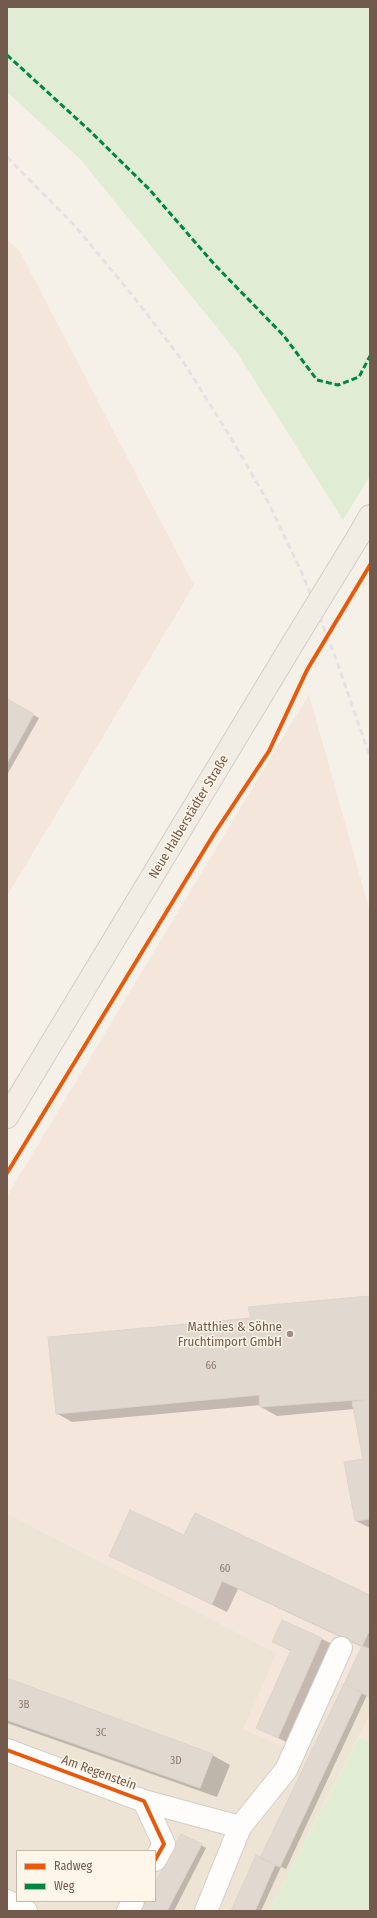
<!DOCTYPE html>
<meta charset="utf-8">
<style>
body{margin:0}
#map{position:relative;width:377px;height:1918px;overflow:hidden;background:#f5f1e8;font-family:"Fira Sans Condensed",sans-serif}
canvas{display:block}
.frame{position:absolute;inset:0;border:8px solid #715a4b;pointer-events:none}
.legend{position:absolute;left:16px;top:1850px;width:140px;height:52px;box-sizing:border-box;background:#fef6e9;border:1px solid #c6b8aa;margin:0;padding:5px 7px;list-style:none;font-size:12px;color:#715a4b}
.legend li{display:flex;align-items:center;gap:8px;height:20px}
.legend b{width:20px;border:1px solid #c6b8aa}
</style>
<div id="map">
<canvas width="377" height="1918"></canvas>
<div class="frame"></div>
<ul class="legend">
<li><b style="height:5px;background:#e8590c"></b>Radweg</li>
<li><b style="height:5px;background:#00873e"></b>Weg</li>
</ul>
</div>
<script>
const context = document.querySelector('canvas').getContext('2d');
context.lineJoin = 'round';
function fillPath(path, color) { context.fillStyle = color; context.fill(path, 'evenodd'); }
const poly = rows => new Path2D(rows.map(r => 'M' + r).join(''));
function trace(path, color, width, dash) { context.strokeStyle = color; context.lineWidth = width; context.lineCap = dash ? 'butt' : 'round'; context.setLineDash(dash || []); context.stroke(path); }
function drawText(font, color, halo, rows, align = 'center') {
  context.font = font + ' "Fira Sans Condensed",sans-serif'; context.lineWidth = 3; context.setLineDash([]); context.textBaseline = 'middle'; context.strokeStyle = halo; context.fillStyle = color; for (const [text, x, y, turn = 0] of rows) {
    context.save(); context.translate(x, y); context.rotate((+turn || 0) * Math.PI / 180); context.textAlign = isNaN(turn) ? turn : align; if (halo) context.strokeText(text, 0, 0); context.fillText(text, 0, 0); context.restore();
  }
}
const residential = poly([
 [7,1513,277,1653,244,1729,320,1674,370,1697,370,1715,269,1911,7,1911],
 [17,1851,155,1851,155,1901,17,1901]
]);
const commercial = poly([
 [7,240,19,250,194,585,7,896],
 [309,694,370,912,370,1697,320,1674,286,1748,243,1729,277,1653,7,1513,7,1196],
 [370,1715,370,1742,359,1737]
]);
const green = poly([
 [7,7,370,7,370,476,343,520,236,351,81,160,7,92],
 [359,1737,370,1742,370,1911,269,1911]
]);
const shadow = poly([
 [7,700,39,718,7,775],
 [370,1297,370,1528,356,1521,364,1459,355,1409,277,1416,261,1407,261,1405,72,1422,56,1413,252,1319],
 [184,1537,370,1596,370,1697,367,1695,286,1869,281,1867,261,1911,232,1911,260,1859,362,1647,238,1589,227,1612,110,1555],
 [322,1639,332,1644,288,1743,258,1728,291,1651,273,1642],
 [7,1679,212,1755,230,1765,217,1797,7,1723],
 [201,1845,206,1848,174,1911,142,1911,147,1901,155,1901,155,1885]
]);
const building = poly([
 [7,699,34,714,7,763,7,699],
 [370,1296,370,1399,260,1407,259,1395,56,1414,48,1337,251,1318,248,1307,370,1296],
 [370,1399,370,1519,355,1521,344,1462,363,1459,352,1402,370,1399],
 [130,1510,184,1535,195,1513,370,1595,370,1629,362,1646,222,1581,212,1604,109,1556,130,1510],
 [282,1620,322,1638,278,1738,256,1728,291,1650,272,1642,282,1620],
 [362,1646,370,1649,370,1697,344,1684,362,1646],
 [7,1678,213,1754,200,1788,7,1720,7,1678],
 [344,1684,362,1692,280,1867,260,1858,344,1684],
 [181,1834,202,1844,167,1911,140,1911,146,1901,155,1901,155,1883,181,1834],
 [256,1855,275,1865,255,1911,231,1911,256,1855]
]);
const minor = poly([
 [7,1750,144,1801,164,1844,155,1860],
 [144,1801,240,1827],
 [7,1901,26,1911],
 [128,1911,133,1901],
 [206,1911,240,1827,286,1770,341,1648]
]);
const major = poly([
 [358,537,370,516],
 [7,1117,293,643]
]);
const rail = poly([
 [7,157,76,227,133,296,184,363,234,443,269,504,302,573,335,656,370,757]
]);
const majorBridge = poly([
 [293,643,358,537]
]);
const quiet = poly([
 [7,55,89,130,149,189,214,264,284,336,317,380,338,385,359,377,370,356]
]);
const cycleway = poly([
 [7,1173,214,834,269,751,307,670,370,565],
 [7,1750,144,1801,164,1844,155,1860]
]);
const markers = [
 [290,1334,4,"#9f8f82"]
];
const numberNames = [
 ["66",211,1366],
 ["60",225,1569],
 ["3B",24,1705],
 ["3C",101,1733],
 ["3D",176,1761]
];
const streetNames = [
 ["Neue Halberstädter Straße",189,817,-59],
 ["Am Regenstein",99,1773,20]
];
const poiNames = [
 ["Matthies & Söhne",282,1327],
 ["Fruchtimport GmbH",282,1342]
];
fillPath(residential, '#eee4d6');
fillPath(commercial, '#f5e6dc');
fillPath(green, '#e1ecd4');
fillPath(shadow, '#0003');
fillPath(building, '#e1d9d0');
trace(building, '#ded4cb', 1);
trace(minor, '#d4cec7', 24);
trace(major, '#d4ccc5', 24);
trace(minor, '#fefdfc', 22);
trace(major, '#f1ede5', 22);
trace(rail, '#e4e1e4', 3, [6, 4]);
trace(majorBridge, '#d4ccc5', 24, []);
trace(majorBridge, '#f1ede5', 22);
trace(quiet, '#00873e', 3, [6, 3]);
trace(cycleway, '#e8590c', 4);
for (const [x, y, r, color] of markers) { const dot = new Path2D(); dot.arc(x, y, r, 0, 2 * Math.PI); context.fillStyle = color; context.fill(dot); trace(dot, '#fef6e9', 1.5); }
drawText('11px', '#8f7c6e', null, numberNames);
drawText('13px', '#715a4b', '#fef6e9', streetNames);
drawText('13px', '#715a4b', '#fef6e9', poiNames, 'right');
</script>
